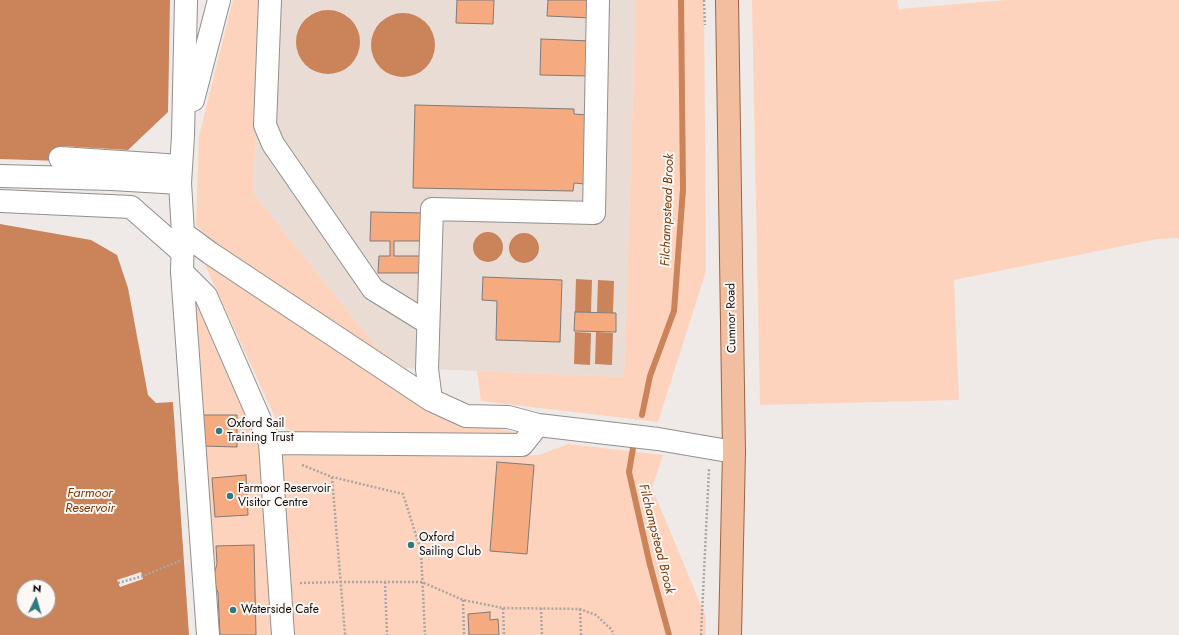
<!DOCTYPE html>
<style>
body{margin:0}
#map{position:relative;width:1179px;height:635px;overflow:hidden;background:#efeae8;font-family:Jost,sans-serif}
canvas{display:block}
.north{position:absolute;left:16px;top:579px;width:40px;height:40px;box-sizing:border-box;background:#fdf8f5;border:1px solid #9d9a97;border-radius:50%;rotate:5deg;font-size:11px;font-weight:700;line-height:16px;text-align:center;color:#0d0c0b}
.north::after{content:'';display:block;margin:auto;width:14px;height:18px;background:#307a7d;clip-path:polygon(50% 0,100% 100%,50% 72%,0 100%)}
</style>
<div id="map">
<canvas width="1179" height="635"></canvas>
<div class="north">N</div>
</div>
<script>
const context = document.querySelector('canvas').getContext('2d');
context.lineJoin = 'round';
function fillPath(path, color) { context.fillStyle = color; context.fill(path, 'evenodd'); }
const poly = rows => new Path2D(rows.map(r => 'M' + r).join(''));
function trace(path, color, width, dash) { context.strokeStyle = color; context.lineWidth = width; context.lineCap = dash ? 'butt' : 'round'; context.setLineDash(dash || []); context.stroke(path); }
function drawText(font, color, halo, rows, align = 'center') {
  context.font = font + ' Jost,sans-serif'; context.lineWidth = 4; context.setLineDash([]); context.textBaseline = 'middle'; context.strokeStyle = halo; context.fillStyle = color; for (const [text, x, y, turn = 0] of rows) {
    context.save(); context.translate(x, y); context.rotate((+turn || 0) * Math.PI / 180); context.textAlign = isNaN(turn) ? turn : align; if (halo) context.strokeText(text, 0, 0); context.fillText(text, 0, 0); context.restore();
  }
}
const built = poly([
 [263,0,636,0,624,377,405,368,376,346,253,193]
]);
const green = poly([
 [233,0,263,0,253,193,376,346,405,368,216,246,196,225,199,136],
 [636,0,704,0,706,271,658,422,481,401,477,371,624,377],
 [752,0,897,0,899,9,1007,0,1179,0,1179,238,1157,239,954,280,959,400,760,405],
 [200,254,436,415,522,434,518,443,309,437,279,426],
 [204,298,266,454,509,457,539,455,568,444,663,455,652,488,706,617,706,635,216,635,192,299]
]);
const water = poly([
 [0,0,170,0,168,112,128,150,62,146,60,161,0,159],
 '296 42a32 32 0 1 1 64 0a32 32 0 1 1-64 0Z',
 '371 45a32 32 0 1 1 64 0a32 32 0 1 1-64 0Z',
 [0,224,91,240,117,255,128,288,148,395,156,403,173,402,189,635,0,635],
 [24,587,48,587,48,611,24,611],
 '473 247a15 15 0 1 1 30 0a15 15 0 1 1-30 0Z',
 '509 248a15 15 0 1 1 30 0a15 15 0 1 1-30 0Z',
 [576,279,592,280,591,312,575,312],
 [598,280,614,281,613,313,597,312],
 [575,332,591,333,590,365,574,364],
 [596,332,613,333,612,365,595,364]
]);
const pier = poly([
 [141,572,143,579,120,587,117,580]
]);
const stream = poly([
 [642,415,650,376,674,311,683,189,681,0],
 [633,448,629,472,650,565,669,635]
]);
const building = poly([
 [457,0,494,0,493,24,456,23,457,0],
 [548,0,593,0,592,18,547,16,548,0],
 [541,39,591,41,590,76,540,75,541,39],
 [415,105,574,109,574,114,588,115,585,184,574,183,573,191,413,188,415,105],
 [371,212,424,213,423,241,394,241,394,256,421,256,421,273,378,273,379,256,390,256,390,241,370,241,371,212],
 [483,277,562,280,560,342,496,340,497,301,482,300,483,277],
 [575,312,616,313,616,332,574,331,575,312],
 [200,415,237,415,237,447,202,446,200,415],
 [497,462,534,465,527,554,490,551,497,462],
 [246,475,248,515,215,517,212,478,246,475],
 [254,545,256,635,220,635,218,593,213,578,217,564,216,546,254,545],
 [490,612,490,620,498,619,499,635,469,635,468,614,490,612]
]);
const path = poly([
 [704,0,705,25],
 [302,465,332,477,403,494,421,551,425,635],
 [332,477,345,635],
 [385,582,387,635],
 [118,583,143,576,182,560],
 [300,583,341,582,422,582,463,600,503,608,580,609,596,615,612,630,613,635],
 [463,600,464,635],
 [503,608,504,635],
 [541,608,542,635],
 [580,609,581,635],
 [701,635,709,469]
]);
const minor = poly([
 [186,0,183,136,180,183,183,233,182,272,208,635],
 [270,0,265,125,273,144,373,289,428,323],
 [598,0,594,213,432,209,427,369,431,400,466,416,508,417,538,425,658,439,734,452],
 [193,100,219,0],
 [60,158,181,166],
 [0,176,112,179,180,183],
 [0,201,131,207,182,252],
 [183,233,210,253,431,400],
 [182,272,206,296,270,443,283,635],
 [270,443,522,445,538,425]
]);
const major = poly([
 [727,0,734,452,730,635]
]);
const markers = [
 [219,431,4,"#307a7d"],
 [230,496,4,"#307a7d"],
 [411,545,4,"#307a7d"],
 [233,610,4,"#307a7d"]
];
const streetNames = [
 ["Cumnor Road",732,318,-91]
];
const poiNames = [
 ["Oxford Sail",227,424],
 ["Training Trust",227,438],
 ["Farmoor Reservoir",238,489],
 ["Visitor Centre",238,503],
 ["Oxford",419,538],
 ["Sailing Club",419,552],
 ["Waterside Cafe",241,610]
];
const waterNames = [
 ["Filchampstead Brook",668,210,-88],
 ["Farmoor",90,494],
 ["Reservoir",90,509],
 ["Filchampstead Brook",656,539,76]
];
fillPath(built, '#e8dcd5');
fillPath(green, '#fdd3bd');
fillPath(water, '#cb8359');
fillPath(pier, '#efeae8');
trace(stream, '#cb8359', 6);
fillPath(building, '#f6aa7f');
trace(building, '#807b79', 1);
trace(minor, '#938f8c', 24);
trace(major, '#9d6443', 24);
trace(path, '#aaa6a4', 2.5, [2, 2]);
trace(minor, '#fff', 22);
trace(major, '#f2bea0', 22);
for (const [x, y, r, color] of markers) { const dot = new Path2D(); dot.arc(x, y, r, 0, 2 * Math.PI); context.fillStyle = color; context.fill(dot); trace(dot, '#fdf8f5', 1.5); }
drawText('12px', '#0d0c0b', '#fdf8f5', streetNames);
drawText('12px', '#0d0c0b', '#fdf8f5', poiNames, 'left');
drawText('italic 13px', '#7a3703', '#fdf8f5', waterNames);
</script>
